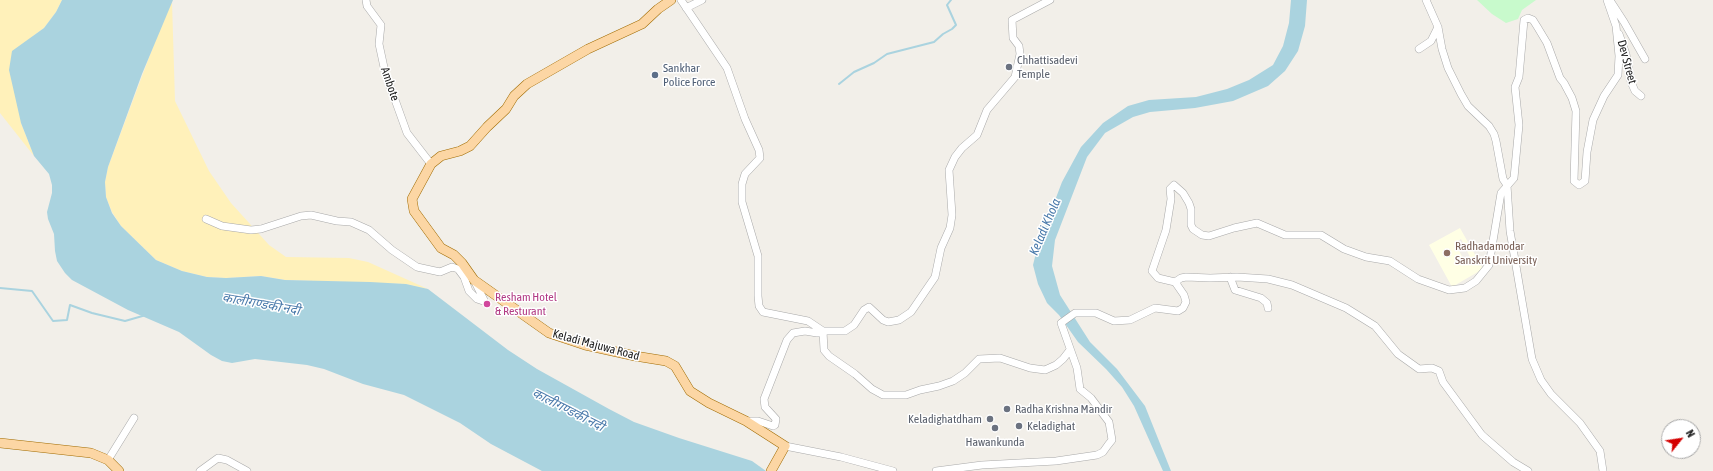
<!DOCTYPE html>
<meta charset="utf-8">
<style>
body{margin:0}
#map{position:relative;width:1713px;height:471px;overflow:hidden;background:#f2efe9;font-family:"Asap Condensed",sans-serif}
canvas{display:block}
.north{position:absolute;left:1661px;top:419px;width:40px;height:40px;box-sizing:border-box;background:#fff;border:1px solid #a7a7a7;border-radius:50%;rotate:60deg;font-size:11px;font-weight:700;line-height:16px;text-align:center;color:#222}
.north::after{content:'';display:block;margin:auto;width:14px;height:18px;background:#d40000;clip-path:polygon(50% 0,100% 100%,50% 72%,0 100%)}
</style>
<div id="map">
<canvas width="1713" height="471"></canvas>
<div class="north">N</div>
</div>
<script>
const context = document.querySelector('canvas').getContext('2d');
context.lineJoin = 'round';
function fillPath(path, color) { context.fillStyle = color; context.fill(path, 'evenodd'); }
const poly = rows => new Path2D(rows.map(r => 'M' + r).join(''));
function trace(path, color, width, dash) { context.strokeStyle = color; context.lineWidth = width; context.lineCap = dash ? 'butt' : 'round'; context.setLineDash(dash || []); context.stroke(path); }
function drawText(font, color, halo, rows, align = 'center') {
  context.font = font + ' "Asap Condensed","Noto Sans Devanagari",sans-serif'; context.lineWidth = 3; context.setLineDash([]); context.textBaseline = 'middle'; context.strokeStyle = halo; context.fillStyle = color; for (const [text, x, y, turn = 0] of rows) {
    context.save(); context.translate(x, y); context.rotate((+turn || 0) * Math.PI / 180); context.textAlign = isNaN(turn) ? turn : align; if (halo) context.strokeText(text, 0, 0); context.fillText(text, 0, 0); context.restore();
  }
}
const education = poly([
 [1460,228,1483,269,1452,287,1429,245],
 [1461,239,1472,261,1466,264,1455,243]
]);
const sand = poly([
 [0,0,62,0,56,12,44,28,33,36,21,123,34,156,0,113],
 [172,2,175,101,209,171,231,203,269,245,286,257,349,258,368,262,428,289,406,284,285,280,261,276,226,278,207,277,182,271,156,260,121,226,112,212,106,197,105,182,108,167,160,28]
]);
const park = poly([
 [1477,0,1536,0,1522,10,1518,19,1506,23,1492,14]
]);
const water = poly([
 [62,0,173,0,142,74,108,167,105,182,106,197,112,213,121,226,156,260,182,271,207,277,226,278,261,276,285,280,370,282,406,284,428,289,508,350,537,369,609,409,634,422,679,438,752,461,766,471,542,471,491,444,460,423,404,395,363,384,324,369,307,365,255,359,232,363,222,361,211,355,179,332,128,310,72,280,65,273,57,261,55,251,54,234,48,219,47,212,52,193,52,185,49,174,34,156,21,123,9,70,12,51,44,28,56,12],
 [1291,0,1307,0,1305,26,1298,51,1285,71,1268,86,1233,101,1195,108,1150,112,1133,117,1105,133,1087,157,1055,240,1052,266,1060,295,1090,342,1117,369,1145,406,1171,471,1163,471,1134,406,1122,387,1106,369,1078,342,1059,315,1047,303,1038,284,1033,265,1038,245,1062,182,1081,147,1103,123,1128,106,1149,100,1196,97,1227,89,1249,80,1273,65,1283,46,1289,23]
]);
const stream = poly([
 [839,84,854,72,874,63,887,54,934,42,943,34,952,29,956,25,947,5,951,0],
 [0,288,32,291,53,321,67,320,70,305,92,313,125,321,146,315]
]);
const minor = poly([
 [366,0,367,6,381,25,379,44,385,72,407,133,431,164],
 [681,0,727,68,745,119,759,150,760,158,745,174,742,184,742,202,758,256,758,296,759,306,763,312,808,321,823,331,824,350,829,356,855,374,872,389,883,395,906,395,920,390,939,386,953,381,965,373,979,359,1000,358,1030,368,1045,370,1056,365,1063,359,1070,350],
 [1426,0,1438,27,1442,49,1448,68,1461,94,1468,106,1489,126,1494,134,1496,141,1503,179,1507,185,1510,231,1532,359,1541,380,1551,394,1580,423,1600,451,1603,471],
 [1611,2,1624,22,1645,59],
 [686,8,702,0],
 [1619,34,1626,54,1631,82,1635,91,1641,96],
 [1419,49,1431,41,1438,27],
 [206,219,222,226,251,230,261,229,301,216,311,215,337,221,351,222,369,230,392,250,417,267,440,272,452,267,458,269,464,277,469,291,477,299,483,301,484,300,474,280],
 [1230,277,1235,290,1261,298,1267,303,1268,308],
 [1175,282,1181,278,1186,277,1210,278,1237,277,1268,279,1292,285,1346,308,1375,326,1398,354,1419,369,1432,368,1439,371,1443,382,1482,435,1513,462,1528,471],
 [746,421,758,421,773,426,775,425,776,419,765,407,764,399,787,340,793,333,805,331,817,333,825,331,845,331,854,325,864,310,869,307,883,320,888,322,899,320,911,312,935,277,941,248,950,228,952,215,949,170,955,157,962,148,977,135,987,110,1015,77,1020,54,1019,46,1013,38,1012,20,1050,0],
 [785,446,841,457,893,471],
 [108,460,134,418],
 [200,471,218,458,227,460,247,471],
 [936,471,982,465,1056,461,1097,455,1103,452,1108,445,1112,440,1109,422,1091,398,1080,389,1077,368,1061,323,1075,313,1096,313,1114,321,1130,320,1155,308,1178,311,1183,308,1186,302,1184,295,1175,282,1158,278,1152,271,1166,230,1171,199,1170,189,1174,185,1183,193,1189,203,1191,209,1191,225,1193,229,1202,235,1209,236,1234,228,1257,223,1285,235,1321,235,1344,249,1366,257,1390,261,1418,279,1449,290,1465,288,1476,281,1489,265,1501,193,1514,178,1519,125,1515,87,1519,77,1524,20,1528,18,1533,20,1538,28,1547,43,1560,78,1564,83,1572,98,1576,111,1574,181,1579,185,1585,181,1587,152,1593,120,1604,96,1618,75,1619,56,1616,26,1607,0]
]);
const major = poly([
 [671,0,658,9,642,24,588,49,527,84,514,96,506,109,487,127,470,146,460,151,441,156,431,164,412,199,414,211,441,248,454,255,462,263,474,280,549,333,585,345,635,356,666,361,675,366,690,391,709,403,746,421,785,446,771,471],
 [0,443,91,453,108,460,119,471]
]);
const markers = [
 [1009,67,4,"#6b7280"],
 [655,75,4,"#5c6f8a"],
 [1447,253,4,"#8d6e63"],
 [487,304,4,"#d1479c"],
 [1007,409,4,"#6b7280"],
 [990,419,4,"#6b7280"],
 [1019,426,4,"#6b7280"],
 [995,428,4,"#6b7280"]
];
const worshipNames = [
 ["Chhattisadevi",1017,60],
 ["Temple",1017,74],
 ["Radha Krishna Mandir",1015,409],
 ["Keladighatdham",982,419,"right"],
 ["Keladighat",1027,426],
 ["Hawankunda",995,442,"center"]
];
const streetNames = [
 ["Dev Street",1627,62,75],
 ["Ambote",390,84,71],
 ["Keladi Majuwa Road",596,345,15]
];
const serviceNames = [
 ["Sankhar",663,68],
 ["Police Force",663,82]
];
const educationNames = [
 ["Radhadamodar",1455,246],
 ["Sanskrit University",1455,260]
];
const hotelNames = [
 ["Resham Hotel",495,297],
 ["& Resturant",495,311]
];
const waterNames = [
 ["Keladi Khola",1045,227,-67],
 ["कालीगण्डकी नदी",261,304,10],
 ["कालीगण्डकी नदी",568,410,27]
];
fillPath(education, '#ffffe5');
fillPath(sand, '#fff1ba');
fillPath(park, '#c8facc');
fillPath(water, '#aad3df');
trace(stream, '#aad3df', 2);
trace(minor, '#a9a9a9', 8);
trace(major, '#a06b00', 10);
trace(minor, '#fff', 7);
trace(major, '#fcd6a4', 9);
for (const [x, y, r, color] of markers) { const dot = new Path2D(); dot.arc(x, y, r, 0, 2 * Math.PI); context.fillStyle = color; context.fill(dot); trace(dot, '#fff', 1.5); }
drawText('12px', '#5b616d', '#fff', worshipNames, 'left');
drawText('12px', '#222', '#fff', streetNames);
drawText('12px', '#4e5e75', '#fff', serviceNames, 'left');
drawText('12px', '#785e54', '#fff', educationNames, 'left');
drawText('12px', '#b23c85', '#fff', hotelNames, 'left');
drawText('italic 13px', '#4a7aab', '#fff', waterNames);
</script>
